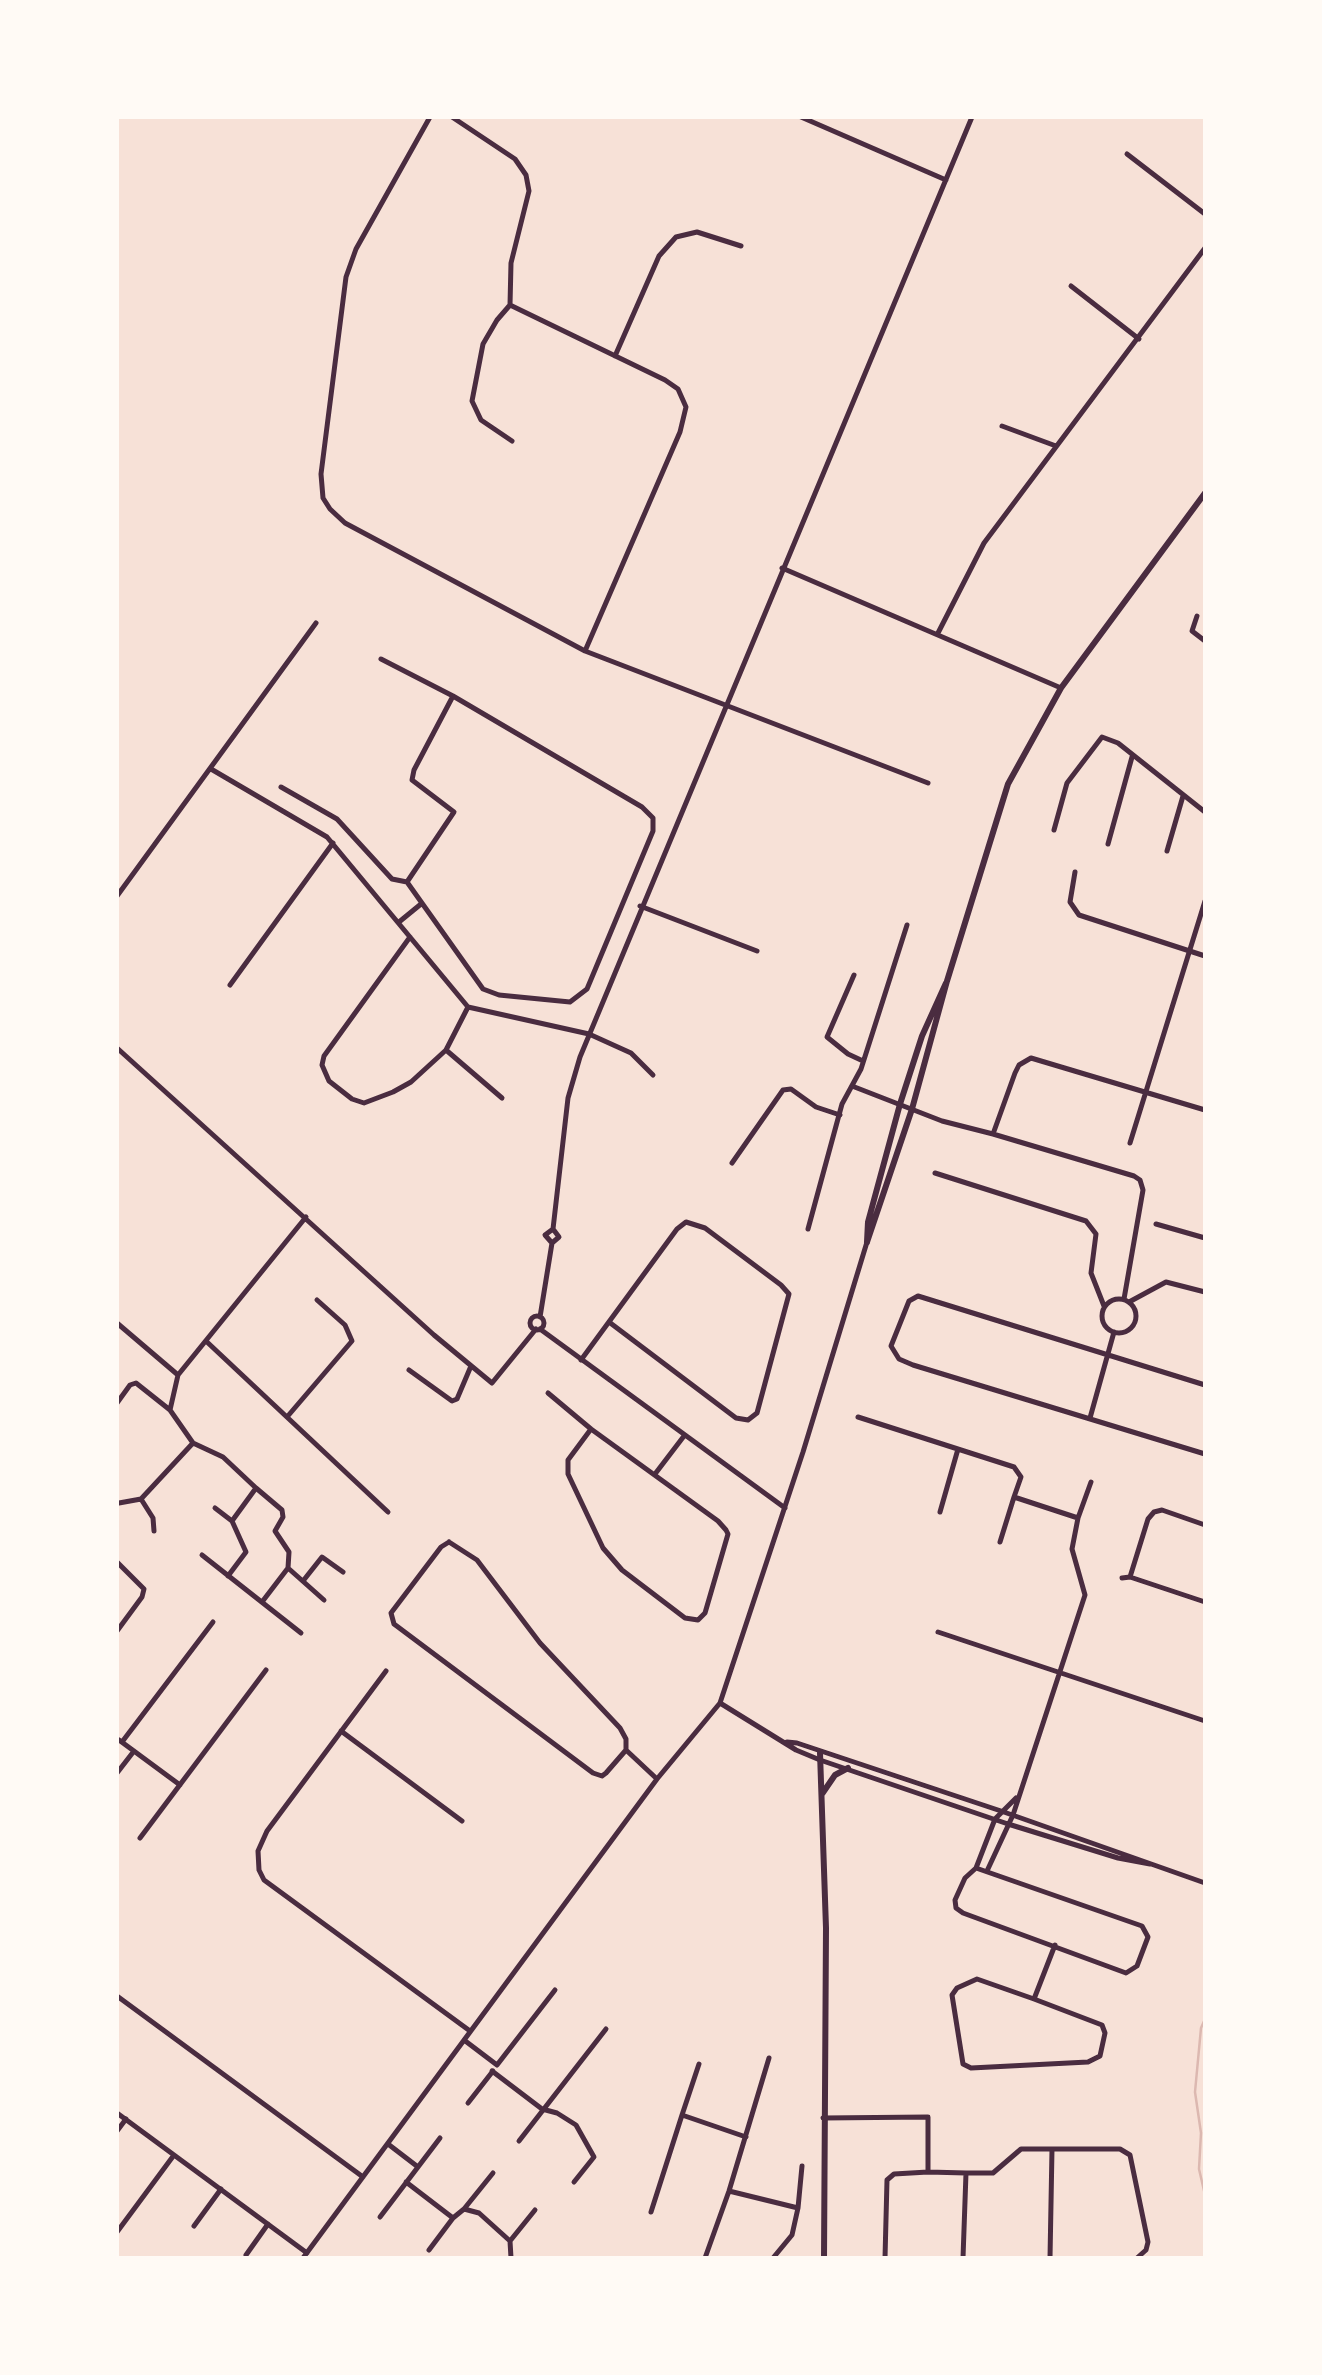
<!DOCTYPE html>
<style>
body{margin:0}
#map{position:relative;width:1322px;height:2375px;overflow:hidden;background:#f7e1d7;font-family:"Alegreya Sans",sans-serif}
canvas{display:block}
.frame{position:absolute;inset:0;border:119px solid #fffaf5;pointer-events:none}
</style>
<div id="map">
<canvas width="1322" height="2375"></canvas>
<div class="frame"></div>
</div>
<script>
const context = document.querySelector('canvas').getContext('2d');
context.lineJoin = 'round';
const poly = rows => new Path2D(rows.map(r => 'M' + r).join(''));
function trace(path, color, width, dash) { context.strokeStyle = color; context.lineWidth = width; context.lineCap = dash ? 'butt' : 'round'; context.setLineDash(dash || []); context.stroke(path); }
const stream = poly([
 [1205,2019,1201,2028,1195,2092,1201,2133,1199,2169,1205,2195]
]);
const minor = poly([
 [430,117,356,249,346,277,321,474,323,498,330,509,345,523,585,651,928,783],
 [452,117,515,159,526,175,529,191,511,263,510,305,665,380,678,389,686,407,680,432,585,651],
 [801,117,946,180],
 [1127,154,1205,214],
 [1071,286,1139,339],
 [510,305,497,320,483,344,472,401,481,420,512,441],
 [615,356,659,256,676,237,697,232,741,246],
 [1002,426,1056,446],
 [782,568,1061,688],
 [1197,616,1192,631,1205,641],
 [938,633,984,543,1205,248],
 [381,659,453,696],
 [453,696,642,807,653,818,653,831,587,989,570,1002,499,995,483,989,407,882,454,812,412,780,414,770,453,696],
 [211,769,327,837,468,1007,589,1034,631,1053,653,1075],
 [281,787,337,819,392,879,407,882],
 [1054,830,1067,783,1102,737,1118,743,1205,812],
 [1108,844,1132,757],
 [1167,851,1183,796],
 [1075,872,1070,902,1079,915,1205,956],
 [117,896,316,623],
 [640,906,757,951],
 [399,922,421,904],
 [410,937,324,1056,322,1065,329,1081,352,1099,364,1103,393,1092,411,1082,446,1050,468,1007],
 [854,975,827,1037,848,1054,863,1061],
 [230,985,333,843],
 [117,1048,434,1335,492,1383,536,1329],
 [446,1050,502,1098],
 [852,1086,942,1121,993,1134,1015,1073,1019,1065,1031,1058,1205,1110],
 [993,1134,1134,1176,1140,1180,1143,1190,1124,1299],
 [1130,1143,1205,901],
 [732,1163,783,1090,791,1089,816,1107,840,1115],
 [935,1173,1086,1221,1096,1234,1091,1273,1104,1306],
 [1156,1224,1205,1238],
 [808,1229,842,1104,861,1069,907,925],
 [552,1243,545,1235,553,1229,568,1098,580,1057,972,117],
 [552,1243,559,1237,553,1229],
 '1102 1316a17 17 0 1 1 34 0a17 17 0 1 1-34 0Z',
 [1129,1302,1166,1282,1205,1292],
 '530 1323a7 7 0 1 1 14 0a7 7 0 1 1-14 0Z',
 [540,1317,552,1243],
 [117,1323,178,1375],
 [540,1329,785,1508],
 [207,1342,388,1512],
 [581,1360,677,1229,686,1222,705,1228,781,1285,789,1294,757,1413,748,1420,736,1418,609,1322],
 [409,1370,452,1401,457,1399,471,1366],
 [1205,1385,918,1296,909,1301,891,1346,899,1359,913,1365,1205,1454],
 [548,1393,591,1429],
 [117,1403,130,1385,136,1383,170,1410,193,1443,223,1457,256,1488,232,1521,246,1552,228,1576],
 [170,1410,178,1375,306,1217],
 [287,1417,352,1341,345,1325,317,1300],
 [858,1417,1014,1467,1021,1477,1014,1497,1078,1518,1072,1549,1085,1595,1013,1815,987,1871],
 [1090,1418,1114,1332],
 [591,1429,718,1521,726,1530,728,1534,705,1613,698,1620,685,1618,622,1570,603,1548,568,1474,568,1460,591,1429],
 [655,1474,684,1436],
 [256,1488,282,1510,283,1517,275,1531,289,1552,288,1568,262,1602],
 [141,1499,153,1518,154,1531],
 [119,1503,141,1499,193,1443],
 [215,1508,232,1521],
 [940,1512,958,1449],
 [1078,1518,1091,1482],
 [449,1542,477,1560,540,1643,620,1728,626,1739,626,1750,606,1773,602,1776,593,1773,394,1624,391,1613,441,1547,449,1542],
 [1000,1542,1014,1497],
 [202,1555,301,1633],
 [117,1562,144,1589,142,1597,117,1631],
 [288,1568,324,1600],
 [1130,1577,1205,1602],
 [1122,1578,1130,1577,1148,1519,1154,1512,1162,1510,1205,1525],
 [303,1581,322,1557,343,1572],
 [938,1632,1205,1721],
 [386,1671,267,1831,258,1851,259,1870,264,1880,470,2031],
 [720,1703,796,1750,820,1760,1008,1824,1118,1858,1150,1864],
 [341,1731,462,1821],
 [119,1740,180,1785],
 [122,1742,213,1622],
 [787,1742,797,1743,1001,1811,1205,1883],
 [626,1750,657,1779],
 [117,1773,134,1751],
 [140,1838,266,1670],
 [976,1868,1142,1926,1148,1937,1137,1966,1126,1973,963,1913,956,1908,955,1900,965,1878,976,1868,995,1819,1016,1798],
 [117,1996,363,2177],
 [1034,1999,977,1979,957,1988,952,1995,963,2064,971,2068,1088,2062,1100,2056,1105,2033,1102,2025,1034,1999,1055,1945],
 [464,2040,497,2065,555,1990],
 [699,2064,682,2115,746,2137],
 [492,2071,542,2109,557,2113,576,2125,594,2157,574,2182],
 [468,2103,493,2071],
 [117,2113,307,2253],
 [823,2118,928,2117,928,2172,894,2174,887,2180,885,2258],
 [117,2131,126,2119],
 [519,2141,606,2029],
 [388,2144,418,2167,440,2138],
 [1052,2149,1120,2149,1130,2155,1148,2242,1146,2250,1137,2258],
 [928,2172,966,2173,963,2258],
 [966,2173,993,2173,1021,2149,1052,2149,1050,2258],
 [406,2182,453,2218,464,2209,479,2213,510,2241,511,2258],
 [729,2191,798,2208,802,2166],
 [464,2209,493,2173],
 [651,2212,682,2115],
 [380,2217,418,2167],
 [194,2226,221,2189],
 [117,2232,174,2155],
 [510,2241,535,2210],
 [429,2250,453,2218],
 [246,2255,268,2224],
 [303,2258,657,1779,720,1703,803,1452,867,1242],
 [705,2258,729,2191,769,2058],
 [773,2258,792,2235,798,2208]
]);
const tertiary = poly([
 [867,1242,912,1109,947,981,1008,784,1061,688,1205,493],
 [867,1242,868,1222,900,1104,922,1036,946,983],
 [820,1753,826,1928,824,2258],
 [822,1794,835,1775,848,1768]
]);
trace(stream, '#dcb8b0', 2.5);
trace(minor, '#4a2c40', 5);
trace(tertiary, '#4a2c40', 6);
</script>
